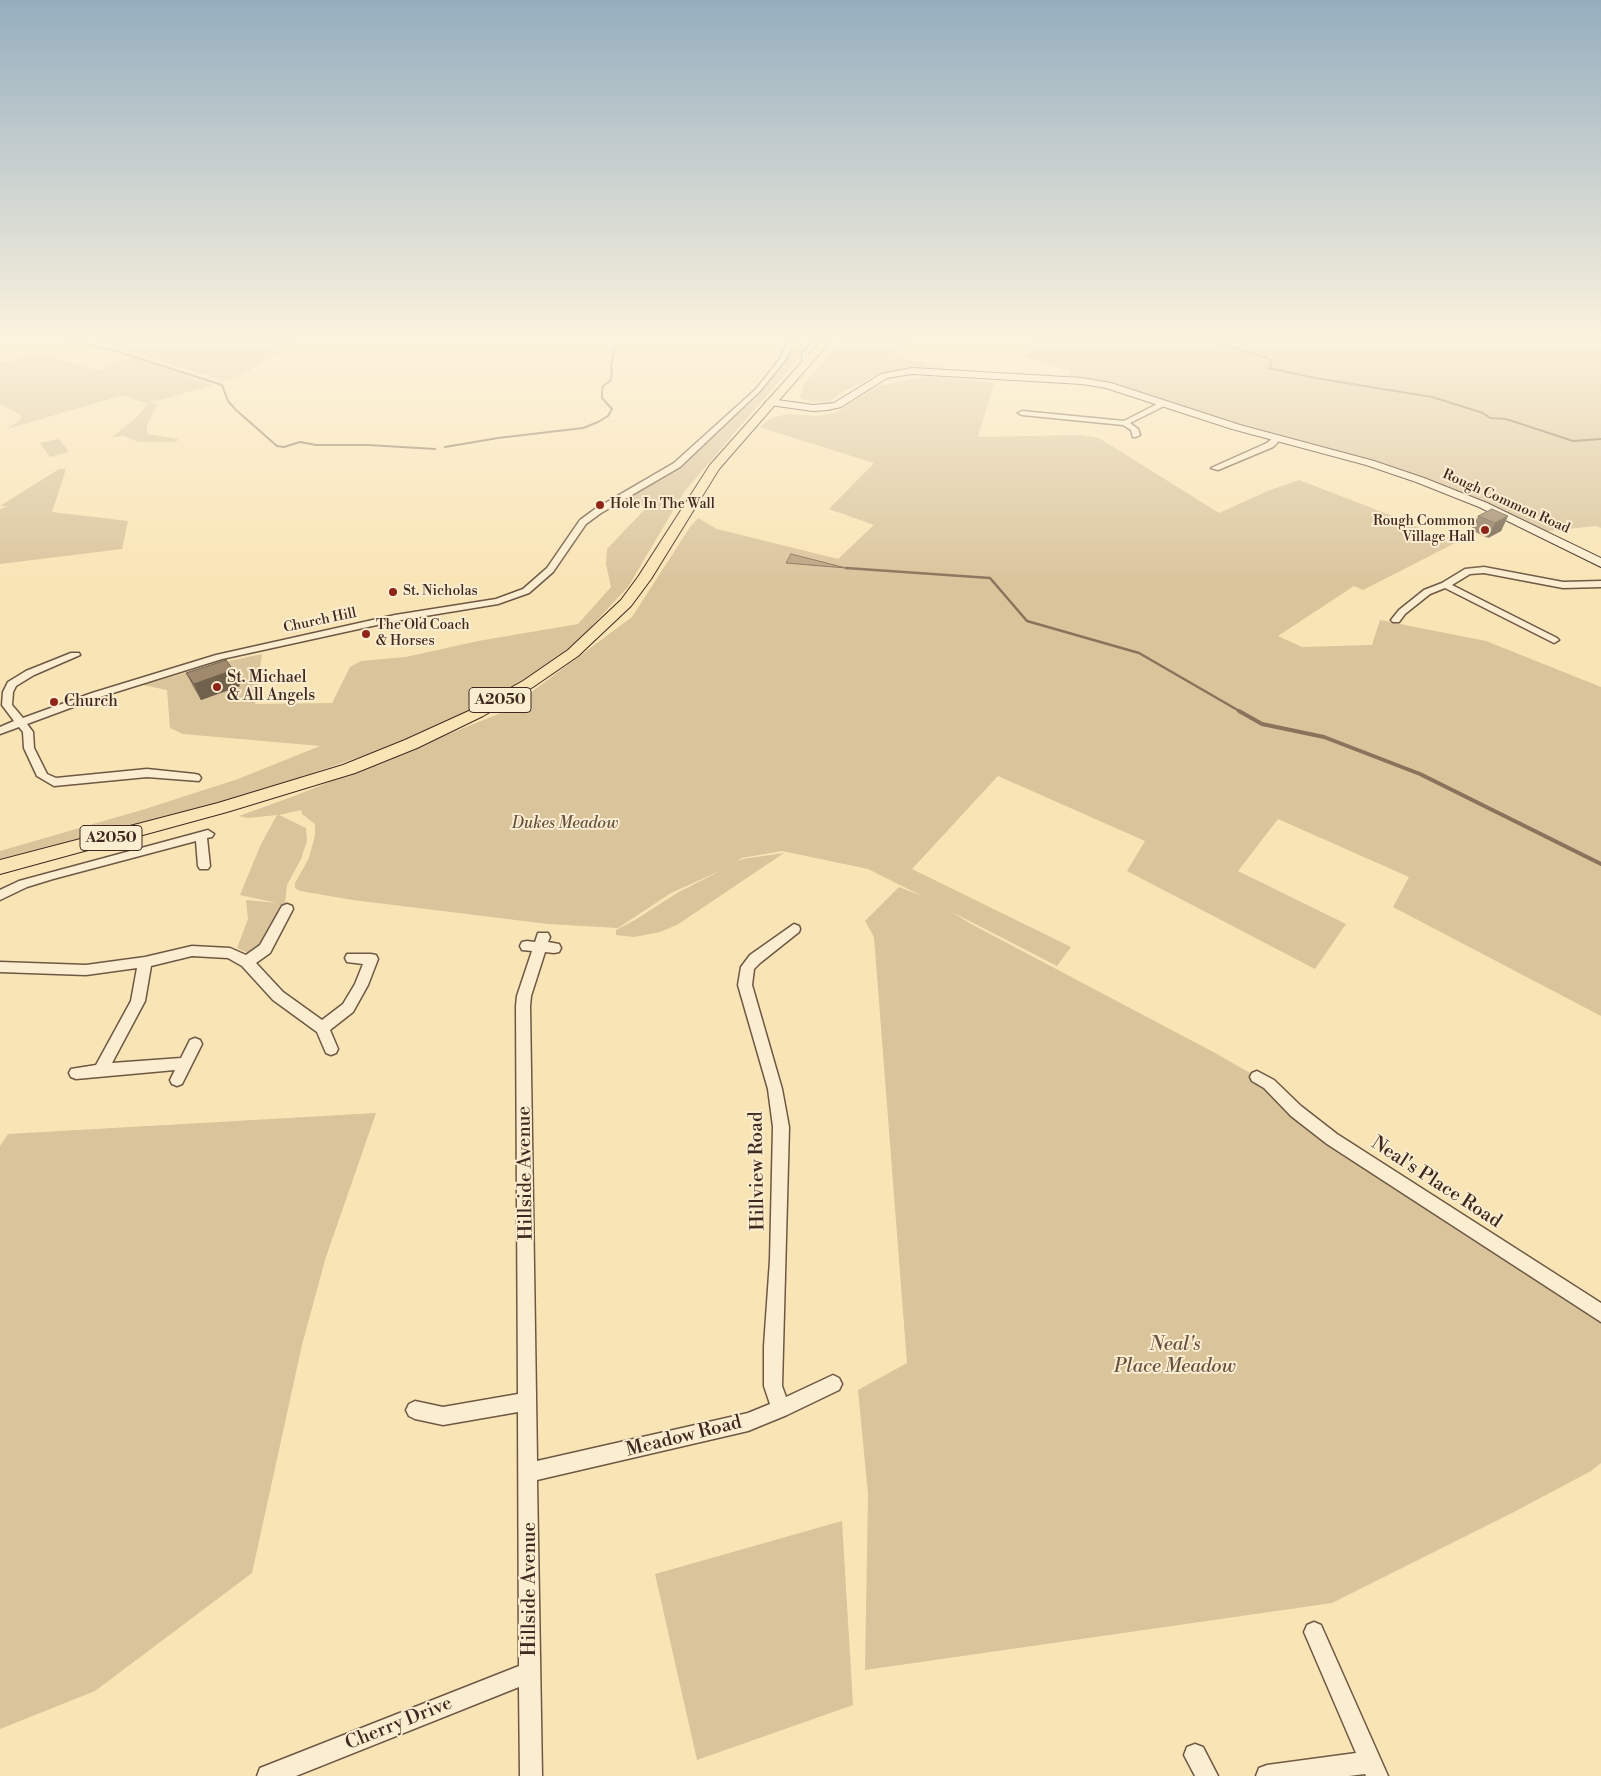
<!DOCTYPE html>
<style>
body{margin:0}
canvas{display:block;background:#f9e4b5}
</style>
<canvas width="1601" height="1776"></canvas>
<script>
const context = document.querySelector('canvas').getContext('2d');
context.lineJoin = 'round';
function fillPath(path, color) { context.fillStyle = color; context.fill(path, 'evenodd'); }
const poly = rows => new Path2D(rows.map(r => 'M' + r).join(''));
function trace(path, color, width, dash) { context.strokeStyle = color; context.lineWidth = width; context.lineCap = dash ? 'butt' : 'round'; context.setLineDash(dash || []); context.stroke(path); }
function drawText(font, color, halo, rows, align = 'center') {
  context.font = font + ' "Libre Bodoni",serif'; context.lineWidth = 4; context.setLineDash([]); context.textBaseline = 'middle'; context.strokeStyle = halo; context.fillStyle = color; for (const [text, x, y, turn = 0] of rows) {
    context.save(); context.translate(x, y); context.rotate((+turn || 0) * Math.PI / 180); context.textAlign = isNaN(turn) ? turn : align; if (halo) context.strokeText(text, 0, 0); context.fillText(text, 0, 0); context.restore();
  }
}
const green = poly([
 [69,336,301,336,264,362,240,376,225,381,111,346],
 [846,336,919,336,893,356,952,370,900,370,874,376,844,391,830,401,813,402,800,398,804,384],
 [1035,336,1148,336,1166,338,1169,336,1200,336,1257,352,1208,336,1601,336,1601,528,1595,526,1540,532,1398,472,1236,427,1125,389,1067,380,1071,371,1024,357],
 [795,347,807,348,684,492,628,587,574,645,537,672,494,698,444,724,386,748,275,786,150,823,0,860,0,851,145,809,238,779,320,746,183,734,170,728,167,690,143,685,220,663,262,654,255,704,332,703,350,667,361,661,406,657,478,641,578,624,611,587,606,564,607,549,648,506,615,505,684,465,738,411,751,402,772,378],
 [36,353,98,370,132,357,212,385,150,403,158,404,147,425,147,434,178,439,176,442,138,442,124,436,112,437,137,417,148,404,123,395,7,429,21,419,21,415,0,404,0,361,7,363],
 [930,376,994,383,978,437,1080,435,1099,438,1219,513,1270,490,1299,480,1411,523,1435,539,1455,536,1463,539,1363,590,1354,586,1278,636,1302,647,1372,645,1380,620,1486,641,1601,687,1601,1016,1393,907,1409,877,1278,819,1238,871,1346,924,1315,969,1127,871,1145,841,998,776,912,869,1071,947,1057,966,952,912,971,924,1217,1054,1269,1084,1296,1111,1601,1313,1601,1463,1591,1471,1512,1513,1332,1603,865,1670,868,1494,858,1390,907,1363,874,937,865,921,899,887,924,897,868,869,782,851,742,858,736,862,743,859,784,853,677,925,660,932,634,937,616,935,616,930,635,920,677,893,724,869,671,893,618,928,548,924,353,900,300,891,295,888,295,883,309,858,315,835,315,824,302,814,301,810,279,815,306,828,307,841,301,859,287,885,285,904,264,946,250,954,237,948,248,919,246,900,277,903,240,895,261,844,277,815,248,818,239,816,297,795,506,711,632,617,690,527,698,518,717,529,838,559,874,525,829,509,874,463,759,427,771,418,787,414,817,416,835,413,878,386],
 [59,439,69,452,50,457,40,443],
 [59,469,66,469,52,512,128,521,122,549,0,564,0,509,8,506,0,506],
 [376,1113,325,1260,302,1345,252,1573,95,1691,0,1729,0,1146,8,1134],
 [842,1521,853,1705,697,1760,655,1574]
]);
const water = poly([
 [791,554,846,568,786,563,791,554]
]);
const streamFar2 = poly([
 [50,336,113,350,222,385,228,401,236,410,277,446,284,447,300,442,316,445,368,445,435,449],
 [1171,336,1193,342,1214,342,1268,358,1272,363,1269,368,1315,378,1432,397,1483,413,1490,418,1506,419,1573,441,1601,439],
 [445,447,498,438,583,428,598,422,608,416,612,409,602,398,602,391,603,386,610,381,612,374,611,366,614,349,632,336]
]);
const streamFar1 = poly([
 [846,568,990,578,1027,621,1139,653,1241,712]
]);
const stream = poly([
 [1239,711,1262,724,1324,737,1420,774,1601,864]
]);
const street = poly([
 [790,336,796,336,786,359,760,391,680,467,601,513,586,524,553,572,529,593,498,604,395,621,222,659,100,697,27,724,33,732,34,748,47,774,56,778,147,769,195,774,199,775,201,778,199,781,147,777,54,786,37,776,24,748,23,732,19,727,0,734,0,727,14,721,2,705,3,692,8,682,26,671,71,653,79,653,80,655,34,675,16,686,13,692,12,705,23,718,92,693,216,655,395,615,496,599,523,589,547,568,580,520,595,509,674,463,756,389,780,359,790,336],
 [818,336,824,336,808,354,807,363,803,363,802,354,818,336],
 [1163,401,1170,403,1130,423,1138,429,1140,435,1136,437,1133,437,1131,430,1123,425,1022,415,1018,413,1022,411,1124,421,1163,401],
 [1275,436,1282,438,1273,447,1218,470,1211,468,1267,443,1275,436],
 [1484,567,1563,582,1601,581,1601,587,1563,588,1484,573,1470,574,1452,585,1557,638,1559,640,1554,643,1445,588,1430,594,1405,614,1399,622,1393,622,1391,620,1399,610,1424,590,1442,583,1465,569,1484,567],
 [208,830,214,834,212,837,207,838,210,866,208,869,200,869,198,866,196,841,53,879,27,887,0,900,0,890,19,881,208,830],
 [287,904,292,906,293,909,270,953,256,963,283,992,322,1020,343,1004,355,984,363,964,347,962,345,958,347,954,371,954,376,955,378,959,368,985,353,1012,330,1030,338,1049,336,1053,331,1055,326,1053,317,1032,273,1000,242,966,228,958,192,956,151,966,145,1001,112,1063,181,1058,190,1040,195,1038,200,1040,202,1044,182,1084,177,1086,172,1084,170,1080,175,1070,76,1079,71,1077,69,1073,71,1069,96,1065,131,1001,137,968,86,975,0,972,0,962,86,965,145,957,192,946,230,948,246,955,260,945,282,906,287,904],
 [794,924,799,926,800,929,799,932,760,963,754,969,752,985,782,1089,789,1127,782,1386,786,1397,833,1375,839,1378,842,1384,839,1390,787,1415,748,1431,537,1480,542,1776,520,1776,519,1687,296,1776,257,1776,260,1768,519,1666,518,1412,443,1425,415,1419,409,1416,406,1410,409,1404,415,1401,443,1407,518,1394,516,1006,517,996,532,951,522,950,520,946,522,942,527,941,535,942,538,933,548,933,550,937,548,942,559,944,561,948,559,952,554,953,545,952,531,996,530,1006,537,1461,748,1413,770,1404,764,1386,764,1346,770,1260,773,1127,768,1089,738,985,741,967,750,955,794,924],
 [1257,1071,1274,1080,1301,1106,1337,1134,1601,1303,1601,1322,1327,1144,1291,1116,1264,1088,1252,1081,1250,1077,1252,1073,1257,1071],
 [1314,1622,1321,1625,1388,1776,1366,1776,1365,1774,1349,1776,1256,1776,1259,1768,1267,1765,1356,1753,1304,1632,1307,1625,1314,1622],
 [1195,1744,1203,1747,1218,1776,1195,1776,1184,1755,1187,1747,1195,1744]
]);
const secondary = poly([
 [912,368,1082,378,1111,383,1240,425,1374,461,1424,478,1487,503,1601,558,1601,567,1479,507,1416,482,1366,465,1232,429,1106,388,1082,384,912,374,887,378,841,407,828,410,813,411,770,405,765,402,770,399,813,405,834,403,881,374,912,368]
]);
const primary = poly([
 [825,336,835,336,719,469,651,579,631,606,578,656,533,687,483,716,417,748,355,773,227,812,0,874,0,860,218,803,343,765,405,740,471,710,523,681,568,650,621,600,638,577,710,465,825,336]
]);
const wall = poly([
 [1478,516,1508,516,1501,531,1488,538,1471,530],
 [186,673,240,686,201,700,194,688]
]);
const shadedWall = poly([
 [1508,516,1501,531,1488,538,1495,523],
 [233,670,240,686,201,700,194,684]
]);
const building = poly([
 [1492,509,1508,516,1495,523,1478,516,1492,509],
 [226,660,233,670,194,684,186,673,226,660]
]);
const markers = [
 [600,505,5,"#8f2418"],
 [1485,530,5,"#8f2418"],
 [393,592,5,"#8f2418"],
 [366,634,5,"#8f2418"],
 [217,687,5,"#8f2418"],
 [54,702,5,"#8f2418"]
];
const farStreetnames = [
 ["Rough Common Road",1506,502,24],
 ["Church Hill",320,621,-12]
];
const farPoinames = [
 ["Hole In The Wall",610,505],
 ["Rough Common",1475,522,"right"],
 ["Village Hall",1475,538,"right"],
 ["St. Nicholas",403,592],
 ["The Old Coach",376,626],
 ["& Horses",376,642]
];
const shields = [
 [500,700,62],
 [111,838,62]
];
const shieldNames = [
 ["A2050",500,700],
 ["A2050",111,838]
];
const poiNames = [
 ["St. Michael",227,678],
 ["& All Angels",227,696],
 ["Church",64,702]
];
const parkNames = [
 ["Dukes Meadow",565,824]
];
const nearStreetnames = [
 ["Hillview Road",758,1171,-91],
 ["Hillside Avenue",526,1173,-91],
 ["Neal's Place Road",1436,1183,33],
 ["Meadow Road",684,1437,-14],
 ["Hillside Avenue",530,1589,-90],
 ["Cherry Drive",399,1724,-22]
];
const nearParknames = [
 ["Neal's",1175,1345],
 ["Place Meadow",1175,1367]
];
fillPath(green, '#d9c49c');
fillPath(water, '#baa482');
trace(water, '#89735b', 1);
trace(streamFar2, '#89735b', 2);
trace(streamFar1, '#89735b', 2.5);
trace(stream, '#89735b', 4);
trace(street, '#6e5845', 3);
trace(secondary, '#3f2920', 2);
trace(primary, '#3f2920', 2);
fillPath(street, '#fbedcf');
fillPath(secondary, '#fbedcf');
fillPath(primary, '#f9e4b5');
fillPath(wall, '#8a775e');
fillPath(shadedWall, '#70614c');
fillPath(building, '#a08a6d');
trace(building, '#70614c', 1);
const sky = context.createLinearGradient(0, 0, 0, 584);
sky.addColorStop(0, '#95aebf');
sky.addColorStop(0.58, '#fcf3de');
sky.addColorStop(1, '#fcf3de00');
context.fillStyle = sky;
context.fillRect(0, 0, 1601, 584);
for (const [x, y, r, color] of markers) { const dot = new Path2D(); dot.arc(x, y, r, 0, 2 * Math.PI); context.fillStyle = color; context.fill(dot); trace(dot, '#fbedcf', 2); }
drawText('14px', '#3f2920', '#fbedcf', farStreetnames);
drawText('14px', '#3f2920', '#fbedcf', farPoinames, 'left');
for (const [x, y, w] of shields) { const box = new Path2D(); box.roundRect(x - w / 2, y - 12.5, w, 25, 4); context.fillStyle = '#fbedcf'; context.fill(box); trace(box, '#3f2920', 1); }
drawText('bold 15px', '#3f2920', null, shieldNames);
drawText('16px', '#3f2920', '#fbedcf', poiNames, 'left');
drawText('italic 16px', '#66503f', '#fbedcf', parkNames);
drawText('19px', '#3f2920', '#fbedcf', nearStreetnames);
drawText('italic 19px', '#66503f', '#fbedcf', nearParknames);
</script>
